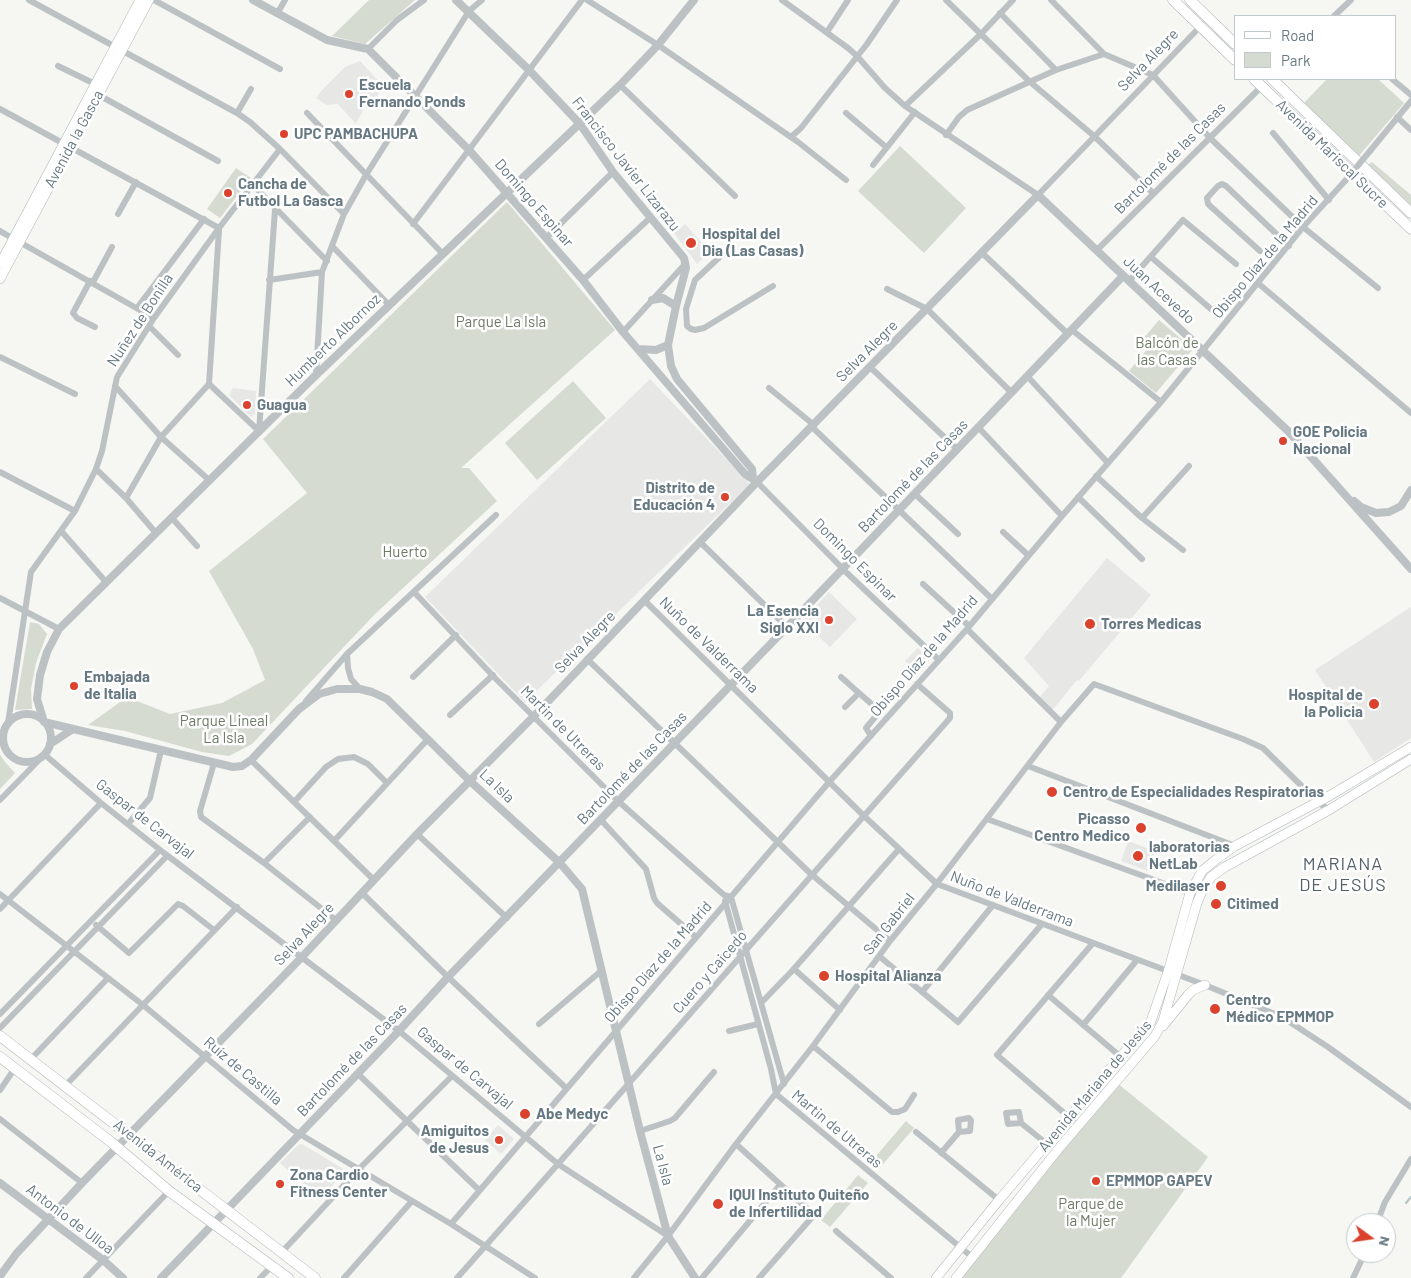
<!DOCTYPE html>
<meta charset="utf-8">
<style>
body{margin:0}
#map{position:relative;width:1411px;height:1278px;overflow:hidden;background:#f6f6f3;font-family:Barlow,sans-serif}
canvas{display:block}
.legend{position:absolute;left:1234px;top:15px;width:162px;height:65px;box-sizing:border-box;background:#fff;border:1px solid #c2c9cd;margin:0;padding:6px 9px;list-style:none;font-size:15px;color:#667982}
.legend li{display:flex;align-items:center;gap:10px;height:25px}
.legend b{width:25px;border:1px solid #c2c9cd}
.north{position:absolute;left:1346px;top:1213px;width:50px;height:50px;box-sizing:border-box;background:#fff;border:1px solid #c2c9cd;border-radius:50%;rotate:104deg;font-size:14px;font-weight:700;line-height:20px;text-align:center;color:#667982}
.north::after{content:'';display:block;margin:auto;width:18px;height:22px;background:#db422e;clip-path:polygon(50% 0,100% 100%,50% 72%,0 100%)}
</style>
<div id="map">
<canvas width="1411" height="1278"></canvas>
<ul class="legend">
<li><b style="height:6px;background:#fff"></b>Road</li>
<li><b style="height:14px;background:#d6dbd2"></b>Park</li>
</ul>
<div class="north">N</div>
</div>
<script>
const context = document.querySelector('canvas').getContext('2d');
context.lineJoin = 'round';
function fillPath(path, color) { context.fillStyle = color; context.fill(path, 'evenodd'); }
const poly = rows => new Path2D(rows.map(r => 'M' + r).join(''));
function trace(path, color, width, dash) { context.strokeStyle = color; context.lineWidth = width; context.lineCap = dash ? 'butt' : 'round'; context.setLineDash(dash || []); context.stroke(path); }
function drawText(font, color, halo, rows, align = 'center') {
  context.font = font + ' Barlow,sans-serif'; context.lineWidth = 5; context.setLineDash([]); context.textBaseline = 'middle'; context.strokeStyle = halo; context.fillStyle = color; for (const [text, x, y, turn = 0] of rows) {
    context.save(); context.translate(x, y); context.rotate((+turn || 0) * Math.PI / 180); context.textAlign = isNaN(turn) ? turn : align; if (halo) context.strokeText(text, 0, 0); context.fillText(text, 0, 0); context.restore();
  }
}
const built = poly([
 [360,61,384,87,373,101,364,108,356,124,338,104,327,105,316,98,323,89,345,67],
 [685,224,710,252,697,264,674,233],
 [650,379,750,484,525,702,425,597],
 [233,388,256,391,255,414,251,417,229,395],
 [1107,558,1151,595,1079,681,1077,680,1050,713,1038,699,1049,686,1024,658],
 [829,592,857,619,830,647,802,621],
 [1411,607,1411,738,1374,762,1315,670],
 [918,648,930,660,918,673,905,661],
 [1128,841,1155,851,1148,871,1121,861],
 [498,1125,514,1139,501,1154,485,1140],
 [302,1144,345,1170,321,1200,280,1163,298,1145]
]);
const green = poly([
 [369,0,415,0,365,44,332,36],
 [1327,79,1378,79,1404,103,1358,157,1303,104],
 [900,146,966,208,924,253,858,191],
 [1372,162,1411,195,1411,206,1368,165],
 [236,168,251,178,220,218,207,209],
 [507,202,615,330,461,468,469,468,497,501,375,614,252,744,229,756,202,752,125,731,88,725,127,697,170,714,222,703,265,680,253,649,209,571,307,493,263,439],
 [1159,320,1193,349,1156,393,1129,371,1150,346,1142,340],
 [573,381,606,418,537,480,505,443],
 [30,622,39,624,47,634,36,663,31,689,32,709,15,710],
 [0,755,6,763,15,773,0,789],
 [1116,1082,1208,1157,1121,1278,957,1278],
 [906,1121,914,1128,878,1170,870,1163],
 [858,1175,868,1183,830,1227,821,1220]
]);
const stream = poly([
 [1406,1203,1411,1197]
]);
const minor = poly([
 [29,0,237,113,250,122,280,149,344,214],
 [154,0,280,69],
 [587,0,658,45,798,142,846,180],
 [782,0,848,48,857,56,885,88,905,106,1038,195,1195,32],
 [946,0,1029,81,1094,136,1153,193],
 [1051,0,1104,54,1153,75,1210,138,1303,227,1378,288],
 [1000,13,1056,70],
 [277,14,285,0],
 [1334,16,1351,0],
 [827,32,848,0],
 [368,49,397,20,424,0],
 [58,66,95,84],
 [1392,79,1411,95],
 [620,85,735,196],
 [95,93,218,161],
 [905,106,981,34,1013,0],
 [0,109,219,228],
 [237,113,251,89],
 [307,113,443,254],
 [846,113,886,147],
 [1397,117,1411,130],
 [1273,133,1329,200],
 [946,135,959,117,967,110,1056,70,1104,54],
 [791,137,801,128,867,44,897,0],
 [1370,151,1411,101],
 [873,165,915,112],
 [253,185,327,261],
 [118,214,136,182],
 [413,224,582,0],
 [0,231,154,318],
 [546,238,613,172],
 [332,246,389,305],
 [1097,250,1262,86],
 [1260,251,1208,204,1207,198,1218,186,1222,184,1226,186,1289,246],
 [981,252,1068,334],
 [724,253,695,280,686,309,687,326,691,329,695,330,704,328,773,286],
 [1151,257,1212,310],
 [269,280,322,272],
 [583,280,650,218],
 [90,281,73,313,77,318,95,327],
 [1129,281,1183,220,1236,264],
 [93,282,112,247],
 [1259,284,1411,413],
 [887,289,927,309,1011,392],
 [137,308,204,219],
 [149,326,178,355],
 [1072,330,1161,402],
 [623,332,686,263],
 [0,357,75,394],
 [870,367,957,449],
 [316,375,322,272,344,214,366,175,469,11,482,0],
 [1027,376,1108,463],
 [209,384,259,431],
 [115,386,161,437,209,480],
 [769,388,814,425],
 [812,427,991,598],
 [978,427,1062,516],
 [259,431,275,210],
 [96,469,126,498,155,532],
 [0,472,75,511],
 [1096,476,1142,518,1183,550],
 [757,482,847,573,939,660],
 [915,494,958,534],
 [1078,497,1142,559],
 [126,498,161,437,209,384,219,230],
 [171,517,197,546],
 [1142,518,1189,466],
 [62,532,106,582],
 [1003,532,1028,555],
 [700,542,787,627],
 [923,584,969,626],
 [414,592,495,678,618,801,724,895,731,897,784,1084],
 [0,598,59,629],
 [645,601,864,816,937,884,1205,985,1282,1017,1328,1047,1411,1107],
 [967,629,1061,722],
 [347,654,348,668,351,679,360,689],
 [587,659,811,874,890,941],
 [413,677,456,635],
 [841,677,859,693],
 [306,701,347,654,496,515],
 [845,707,859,693,875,707,876,716,866,728,871,736],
 [450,715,493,675],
 [8,723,31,572,75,511,96,469,102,451,117,377,154,318,219,228,280,149],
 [44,754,101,803,164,853,399,1031,558,1164,668,1236],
 [251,760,374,880],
 [214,763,200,811,201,817,264,863,336,920],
 [1028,766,1235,846],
 [0,800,40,759],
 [294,802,326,767,338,759,354,757,368,764,387,783],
 [987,819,1190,893],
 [601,820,646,869,654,898,657,903,696,937],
 [128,824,150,798,161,750],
 [417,834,507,918],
 [334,841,428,739],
 [264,863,310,817],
 [362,893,448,977,566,1088],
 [0,894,143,1005,293,1130,451,1224,535,1278],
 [725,901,771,1069,776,1094,972,1257],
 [0,909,101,803],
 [96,925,129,953,178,904,183,906,214,930],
 [879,956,958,1022,1042,924],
 [794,969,840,1010],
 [922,992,993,905],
 [1048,995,1121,1057],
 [761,1003,792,971,899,849],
 [0,1014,160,850],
 [539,1024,601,971],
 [1083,1025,1137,960],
 [0,1028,167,856],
 [729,1031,758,1024],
 [813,1046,892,1112,898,1112,905,1109,914,1095],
 [31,1059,108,978],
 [358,1074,479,1190],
 [66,1085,237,907],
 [0,1090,15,1068],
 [0,1119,82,1183],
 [1021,1123,1008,1124,1006,1113,1019,1112,1021,1123,1047,1144],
 [1078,1125,997,1055,1093,943],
 [640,1131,670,1121,675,1118,714,1072],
 [916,1132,999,1200],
 [736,1144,814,1215,759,1278],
 [941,1153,959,1132,970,1131,971,1120,969,1118,958,1120,959,1132],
 [1377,1223,1385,1202,1411,1159],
 [451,1224,830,781,967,629,1062,516,1161,402,1303,227,1345,181],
 [836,1231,891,1278],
 [281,1253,359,1169,452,1076],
 [86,1278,169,1191],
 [260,1278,272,1266],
 [344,1278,412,1201],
 [457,1278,558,1164,950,718,950,713,917,684],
 [634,1278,668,1236,736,1144,813,1046,890,941,935,886,1061,722,1094,684,1243,739,1263,748,1318,802,1329,810],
 [702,1278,780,1185],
 [1353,1278,1365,1253]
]);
const tertiary = poly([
 [253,0,327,40,368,49,469,150,583,280,623,332,745,474,757,482],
 [456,0,529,70,580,124,613,172,684,258,686,268,676,306,668,345,671,366,677,379,752,469,753,478],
 [694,0,658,45,620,85,314,377,59,629,47,652,40,675,37,699,44,722,233,767,242,766,251,760,299,709,319,694,337,689,360,689,372,692,387,699,470,781,560,863,582,889,640,1131,668,1236,695,1278],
 [652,300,663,298,676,306],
 [639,349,656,350,668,345],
 [1354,501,1361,507,1376,513,1389,512,1401,506,1411,490],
 '3 738a24 24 0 1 1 48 0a24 24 0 1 1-48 0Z',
 [50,744,73,729],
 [0,1183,103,1260,123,1278],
 [0,1276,16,1254,82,1183,301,958,417,834,538,712,757,482,1038,195,1289,432,1411,569],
 [161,1278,396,1034,448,977,787,627,1123,276]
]);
const secondary = poly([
 [0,264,140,0],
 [0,279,149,0],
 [1163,1026,1188,995,1193,990,1205,985],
 [936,1278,999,1200,1151,1021,1168,972,1190,893,1202,871,1218,858,1235,846,1329,796,1411,747],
 [956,1278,1060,1147,1155,1036,1163,1021,1197,903,1203,889,1211,877,1225,867,1329,810,1411,759]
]);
const primary = poly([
 [1173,0,1235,60],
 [1190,0,1235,44],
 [1254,79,1411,229],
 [1272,79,1411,213],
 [0,1036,315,1278],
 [0,1057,111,1142,169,1191,288,1278]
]);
const minorBridge = poly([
 [1345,181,1370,151]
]);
const markers = [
 [349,94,5,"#db422e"],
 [284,134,5,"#db422e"],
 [228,193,5,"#db422e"],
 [691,243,6,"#db422e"],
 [247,405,5,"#db422e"],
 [1283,441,5,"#db422e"],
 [725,497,5,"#db422e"],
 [829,620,5,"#db422e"],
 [1090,624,6,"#db422e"],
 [74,686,5,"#db422e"],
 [1374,704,6,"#db422e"],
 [1052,792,6,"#db422e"],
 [1141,828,6,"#db422e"],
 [1138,856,6,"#db422e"],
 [1221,886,6,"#db422e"],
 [1216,904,6,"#db422e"],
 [824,976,6,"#db422e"],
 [1215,1009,6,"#db422e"],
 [525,1114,6,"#db422e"],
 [499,1140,5,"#db422e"],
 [1096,1181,5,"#db422e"],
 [280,1184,5,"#db422e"],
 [718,1204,6,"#db422e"]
];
const streetNames = [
 ["Selva Alegre",1148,60,-46],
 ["Avenida la Gasca",74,139,-62],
 ["Avenida Mariscal Sucre",1332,154,44],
 ["Bartolomé de las Casas",1170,158,-45],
 ["Francisco Javier Lizarazu",626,164,52],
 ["Domingo Espinar",534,203,49],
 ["Obispo Díaz de la Madrid",1265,257,-50],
 ["Juan Acevedo",1159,290,43],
 ["Nuñez de Bonilla",140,320,-57],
 ["Humberto Albornoz",333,340,-44],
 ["Selva Alegre",867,351,-45],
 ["Bartolomé de las Casas",913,476,-46],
 ["Domingo Espinar",855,560,45],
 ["Selva Alegre",585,642,-46],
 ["Nuño de Valderrama",709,645,44],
 ["Obispo Díaz de la Madrid",924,656,-49],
 ["Martin de Utreras",563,728,45],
 ["Bartolomé de las Casas",632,768,-46],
 ["La Isla",497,786,43],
 ["Gaspar de Carvajal",145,819,38],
 ["Nuño de Valderrama",1012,899,21],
 ["San Gabriel",889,924,-52],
 ["Selva Alegre",304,934,-47],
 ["Obispo Díaz de la Madrid",658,962,-49],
 ["Cuero y Caicedo",710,972,-49],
 ["Bartolomé de las Casas",352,1060,-46],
 ["Gaspar de Carvajal",465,1068,40],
 ["Ruíz de Castilla",243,1071,40],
 ["Avenida Mariana de Jesús",1095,1086,-50],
 ["Martin de Utreras",837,1129,40],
 ["Avenida América",158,1156,38],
 ["La Isla",663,1165,75],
 ["Antonio de Ulloa",70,1219,37]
];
const poiNames = [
 ["Escuela",359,85],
 ["Fernando Ponds",359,102],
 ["UPC PAMBACHUPA",294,134],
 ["Cancha de",238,184],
 ["Futbol La Gasca",238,201],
 ["Hospital del",702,234],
 ["Dia (Las Casas)",702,251],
 ["Guagua",257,405],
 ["GOE Policia",1293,432],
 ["Nacional",1293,449],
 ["Distrito de",715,488,"right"],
 ["Educación 4",715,505,"right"],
 ["La Esencia",819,611,"right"],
 ["Siglo XXI",819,628,"right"],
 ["Torres Medicas",1101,624],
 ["Embajada",84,677],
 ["de Italia",84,694],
 ["Hospital de",1363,695,"right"],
 ["la Policia",1363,712,"right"],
 ["Centro de Especialidades Respiratorias",1063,792],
 ["Picasso",1130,819,"right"],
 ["Centro Medico",1130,836,"right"],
 ["laboratorias",1149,847],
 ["NetLab",1149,864],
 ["Medilaser",1210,886,"right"],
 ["Citimed",1227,904],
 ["Hospital Alianza",835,976],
 ["Centro",1226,1000],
 ["Médico EPMMOP",1226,1017],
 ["Abe Medyc",536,1114],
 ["Amiguitos",489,1131,"right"],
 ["de Jesus",489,1148,"right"],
 ["Zona Cardio",290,1175],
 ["Fitness Center",290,1192],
 ["EPMMOP GAPEV",1106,1181],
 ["IQUI Instituto Quiteño",729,1195],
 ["de Infertilidad",729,1212]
];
const parkNames = [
 ["Parque La Isla",501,322],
 ["Balcón de",1167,343],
 ["las Casas",1167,360],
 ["Huerto",405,552],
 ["Parque Lineal",224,721],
 ["La Isla",224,738],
 ["Parque de",1091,1204],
 ["la Mujer",1091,1221]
];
const quarterNames = [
 ["MARIANA",1343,864],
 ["DE JESÚS",1343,885]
];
fillPath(built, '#e7e7e6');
fillPath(green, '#d6dbd2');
trace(stream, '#b4c3c5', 2);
trace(secondary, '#b1b8bb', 10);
trace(primary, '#b0b6b9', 11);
trace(minor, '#bcc2c4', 6);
trace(tertiary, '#bcc2c4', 8);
trace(secondary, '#fff', 9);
trace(primary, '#fff', 10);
trace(minorBridge, '#bcc2c4', 6);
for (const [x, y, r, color] of markers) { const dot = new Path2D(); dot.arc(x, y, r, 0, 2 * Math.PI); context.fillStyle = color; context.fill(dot); trace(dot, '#fff', 2); }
drawText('15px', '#667982', '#fff', streetNames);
drawText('bold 15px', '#667982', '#fff', poiNames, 'left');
drawText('15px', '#6c7a65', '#fff', parkNames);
context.letterSpacing = '1px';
drawText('18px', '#546168', '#fff', quarterNames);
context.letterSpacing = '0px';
</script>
